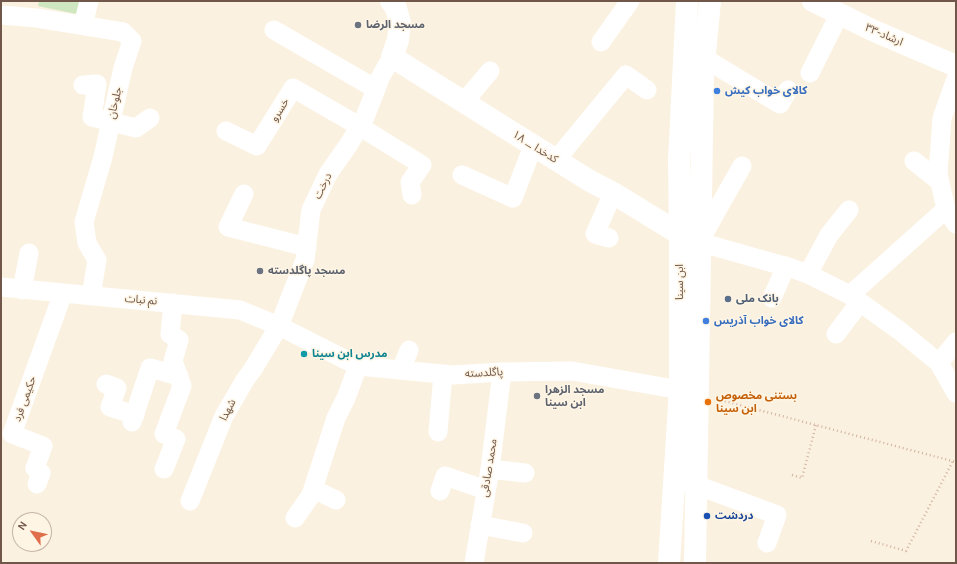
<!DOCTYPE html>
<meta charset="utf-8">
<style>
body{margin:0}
#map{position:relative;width:957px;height:564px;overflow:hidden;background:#fbf1e0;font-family:Karla,sans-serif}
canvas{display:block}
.frame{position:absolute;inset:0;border:2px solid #705749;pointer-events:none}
.north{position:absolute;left:12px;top:512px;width:40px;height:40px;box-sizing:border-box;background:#fef5e5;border:1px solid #c5b6a7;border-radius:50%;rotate:303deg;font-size:11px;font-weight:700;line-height:16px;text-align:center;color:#705749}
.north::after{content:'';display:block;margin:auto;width:14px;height:18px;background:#e06e4a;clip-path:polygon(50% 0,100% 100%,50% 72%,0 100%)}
</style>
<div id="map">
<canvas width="957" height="564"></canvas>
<div class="frame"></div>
<div class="north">N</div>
</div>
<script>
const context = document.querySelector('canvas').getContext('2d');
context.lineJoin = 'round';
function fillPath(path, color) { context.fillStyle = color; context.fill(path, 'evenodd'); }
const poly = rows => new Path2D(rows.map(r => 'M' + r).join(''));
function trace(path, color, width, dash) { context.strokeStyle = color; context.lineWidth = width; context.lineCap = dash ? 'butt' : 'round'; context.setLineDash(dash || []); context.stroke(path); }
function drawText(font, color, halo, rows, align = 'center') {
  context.font = font + ' Karla,"Noto Sans Arabic",sans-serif'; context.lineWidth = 3; context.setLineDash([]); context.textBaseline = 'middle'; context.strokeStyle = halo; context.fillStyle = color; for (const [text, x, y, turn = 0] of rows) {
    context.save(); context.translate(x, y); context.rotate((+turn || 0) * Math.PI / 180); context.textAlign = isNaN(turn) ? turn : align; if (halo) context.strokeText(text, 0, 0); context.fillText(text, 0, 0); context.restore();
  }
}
const green = poly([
 [39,1,80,1,77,14,38,6]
]);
const path = poly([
 [717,399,956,462],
 [792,475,802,478,816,425],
 [871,541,906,551,953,461]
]);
const street = poly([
 [1,15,37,18,123,32,132,41,123,68,103,157,84,222,87,243,97,260,91,296],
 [83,25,89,1],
 [274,30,376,89],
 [601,42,630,1],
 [704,58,780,104,788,90],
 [810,73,839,15],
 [956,79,942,118,938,174,946,209,956,224],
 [83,85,97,84,92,117,136,128,150,118],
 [464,102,490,71],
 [226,131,257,146,293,88,359,126,422,165,410,182,412,195],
 [556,160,626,75,647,90],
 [914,161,939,181],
 [742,166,699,242,791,268,808,274,850,295,900,331,939,363,956,393],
 [462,175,513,198,533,146],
 [244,194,228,227,307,247],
 [609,238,595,234,613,193],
 [808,274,829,235,849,210],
 [1,287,240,310,279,326,358,366,453,375,502,372,572,371,680,390,693,393],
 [22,290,29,253],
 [850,295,946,209],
 [772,298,786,266],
 [836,334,860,302],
 [939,363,956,342],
 [401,370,409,350],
 [106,384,117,388,110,407,135,415],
 [132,422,150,368,179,376],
 [438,432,443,374],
 [164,469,176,439,164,434,182,386,173,361,179,340,170,334,173,303],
 [490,469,525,473],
 [682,482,696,485,777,515,767,543],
 [37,484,41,473,35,468,43,446,12,434,63,293],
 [313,489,336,500],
 [440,491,445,476,486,490],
 [190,501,224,416,245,380,253,369,279,326,305,260,311,210,328,174,349,144,365,117,381,76,392,57],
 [295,518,311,495,336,418,346,398,358,366],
 [480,525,523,533],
 [474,563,490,469,502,372]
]);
const secondary = poly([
 [391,1,396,8,400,23,398,40,392,57,590,181,613,193,680,234,690,238],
 [813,1,872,30,956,66],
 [669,563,680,390,680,234,679,161,687,1],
 [695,563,703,75,710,1]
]);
const markers = [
 [358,25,4,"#6b7280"],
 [717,91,4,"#3f7fe0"],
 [260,271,4,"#6b7280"],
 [728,299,4,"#5c6f8a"],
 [706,321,4,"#3f7fe0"],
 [304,354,4,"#0f9aa8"],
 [537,396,4,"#6b7280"],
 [708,402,4,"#e8710a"],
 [707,516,4,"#1a4fb4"]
];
const worshipNames = [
 ["مسجد الرضا",366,25],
 ["مسجد پاگلدسته",268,271],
 ["مسجد الزهرا",545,390],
 ["ابن سینا",545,403]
];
const streetNames = [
 ["۳۳-ارشاد",884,35,23],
 ["جلوخان",115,103,-77],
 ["خسرو",280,110,-58],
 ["۱۸ _ کدخدا",535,147,32],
 ["درخت",323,186,-64],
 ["ابن سینا",680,282,-90],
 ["نم نبات",141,300,5],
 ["پاگلدسته",484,373,-3],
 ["حکیمی فرد",25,399,-70],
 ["شهدا",228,410,-63],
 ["محمد صادقی",489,468,-81]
];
const shopNames = [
 ["کالای خواب کیش",725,91],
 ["کالای خواب آذریس",714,321]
];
const serviceNames = [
 ["بانک ملی",736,299]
];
const cultureNames = [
 ["مدرس ابن سینا",312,354]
];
const foodNames = [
 ["بستنی مخصوص",716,396],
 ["ابن سینا",716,409]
];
const transitNames = [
 ["دردشت",715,516]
];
fillPath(green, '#cfe7c0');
trace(path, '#d3b39d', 2.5, [1, 3]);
trace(street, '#fff', 19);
trace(secondary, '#fff', 22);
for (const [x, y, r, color] of markers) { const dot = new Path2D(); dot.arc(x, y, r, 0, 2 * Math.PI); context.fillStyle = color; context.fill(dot); trace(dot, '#fef5e5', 1.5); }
drawText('bold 11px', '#5b616d', '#fef5e5', worshipNames, 'left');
drawText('11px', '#705749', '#fef5e5', streetNames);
drawText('bold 11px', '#366cbe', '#fef5e5', shopNames, 'left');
drawText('bold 11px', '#4e5e75', '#fef5e5', serviceNames, 'left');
drawText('bold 11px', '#0d838f', '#fef5e5', cultureNames, 'left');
drawText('bold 11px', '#c56008', '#fef5e5', foodNames, 'left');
drawText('bold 11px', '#164399', '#fef5e5', transitNames, 'left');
</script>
